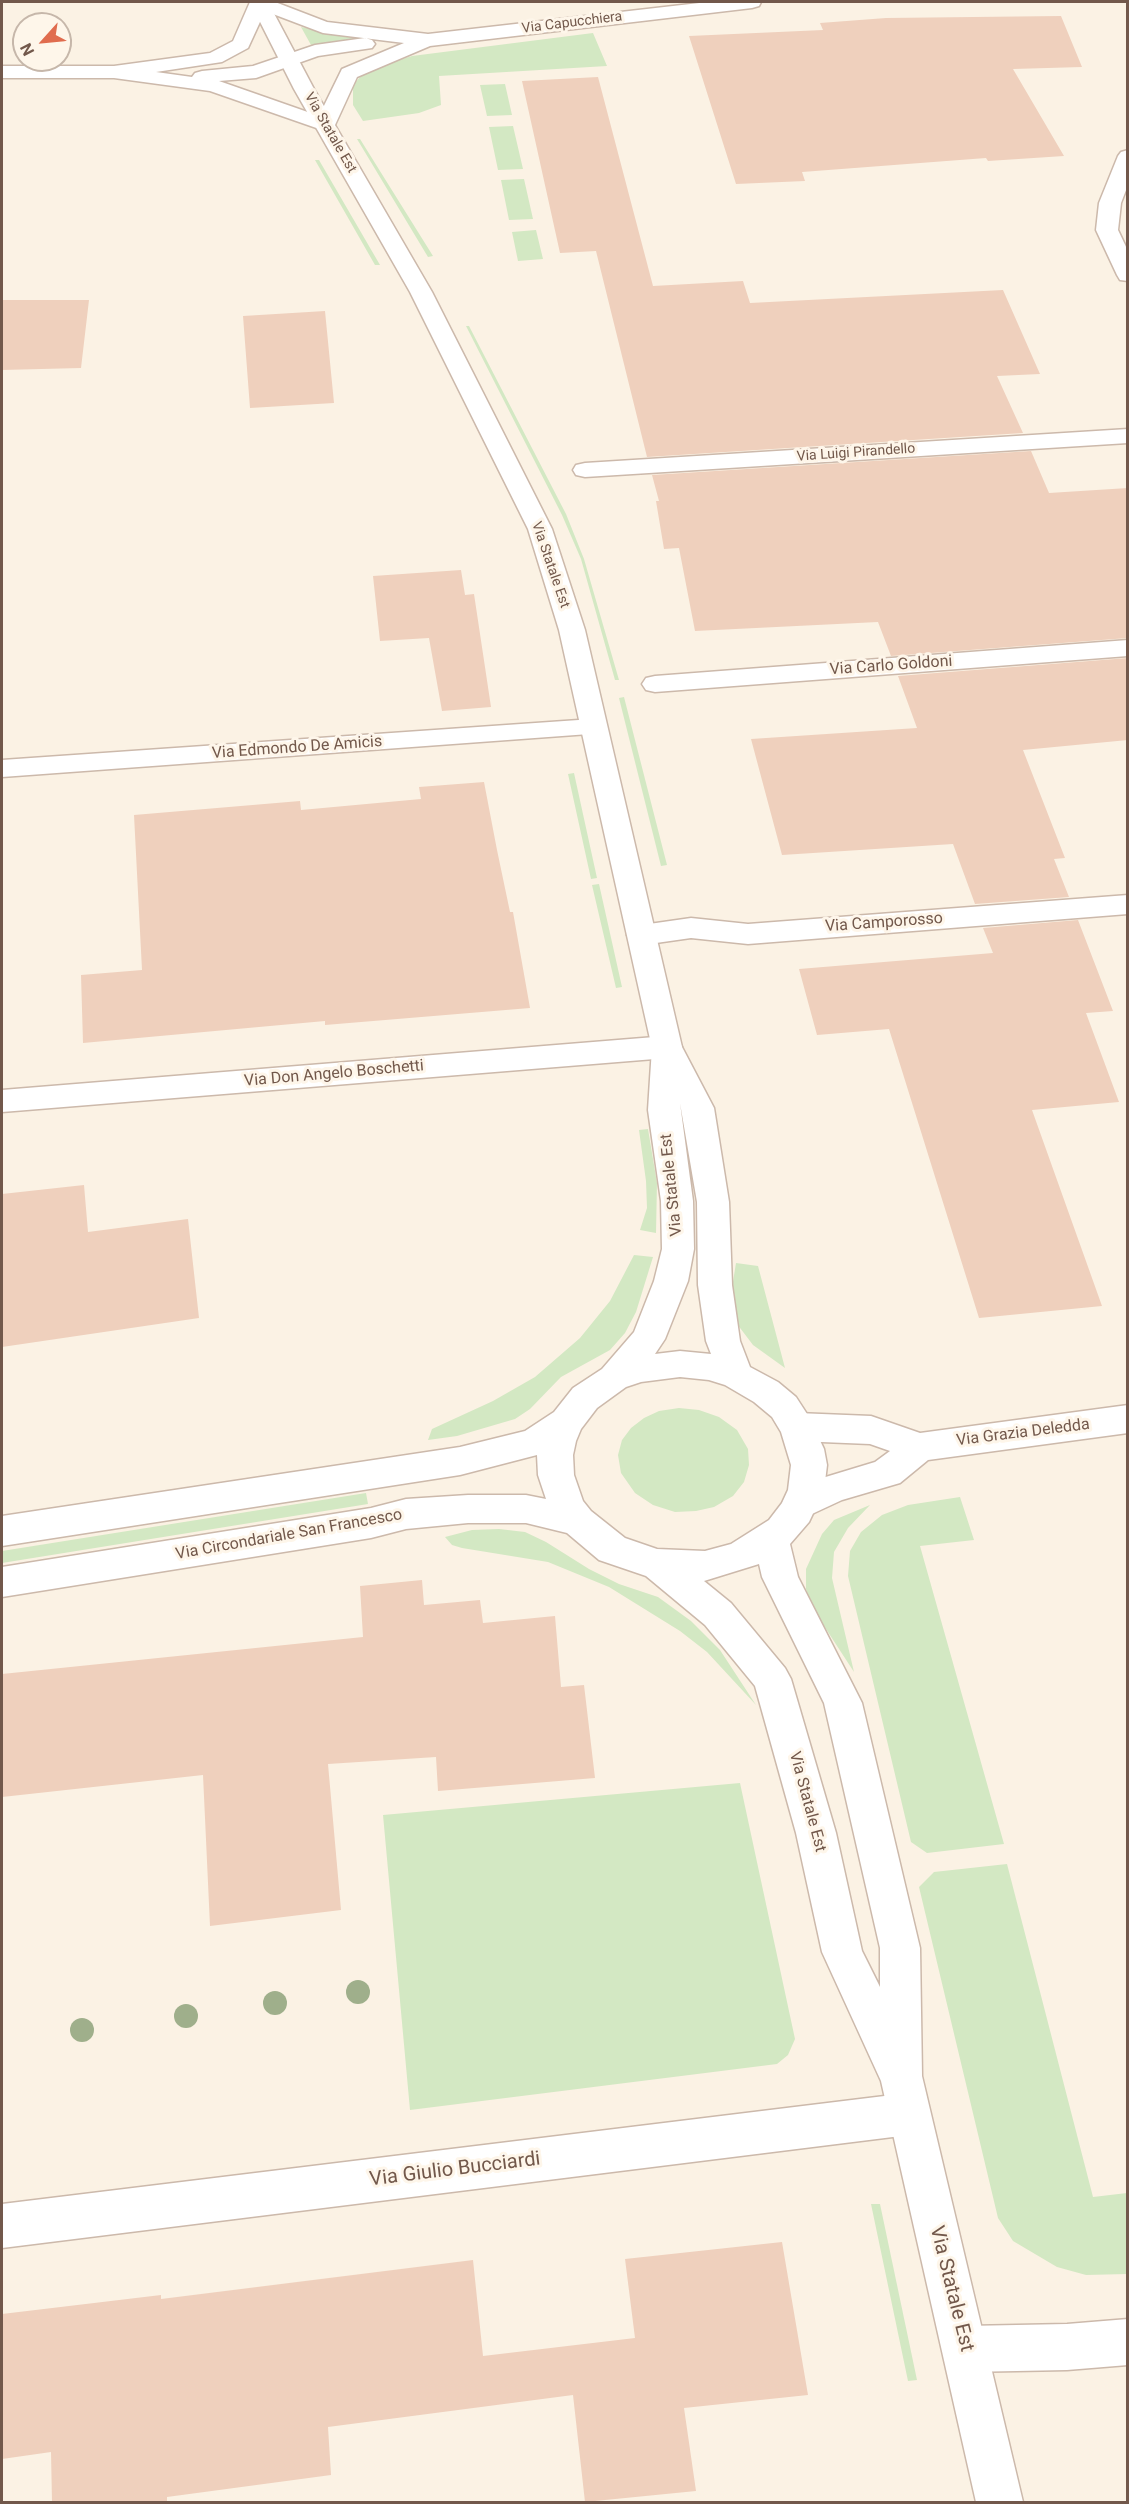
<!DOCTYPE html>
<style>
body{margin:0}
#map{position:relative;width:1129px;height:2504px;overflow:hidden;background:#fbf2e4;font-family:Roboto,sans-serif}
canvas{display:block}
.frame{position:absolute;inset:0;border:3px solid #72584b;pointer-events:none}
.north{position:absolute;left:12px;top:12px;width:60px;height:60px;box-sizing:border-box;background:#fef6ea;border:2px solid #c6b7aa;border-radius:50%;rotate:243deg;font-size:16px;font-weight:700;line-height:24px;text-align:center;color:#72584b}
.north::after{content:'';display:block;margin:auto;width:21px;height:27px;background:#e06c4e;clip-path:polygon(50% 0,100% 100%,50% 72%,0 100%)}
</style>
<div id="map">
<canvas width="1129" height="2504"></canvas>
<div class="frame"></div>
<div class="north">N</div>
</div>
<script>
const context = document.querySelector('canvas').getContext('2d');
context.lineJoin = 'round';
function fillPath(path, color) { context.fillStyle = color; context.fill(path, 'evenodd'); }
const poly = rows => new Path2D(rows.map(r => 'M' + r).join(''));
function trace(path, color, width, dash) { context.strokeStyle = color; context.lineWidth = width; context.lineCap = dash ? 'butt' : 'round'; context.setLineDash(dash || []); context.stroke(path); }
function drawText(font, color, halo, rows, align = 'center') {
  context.font = font + ' Roboto,sans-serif'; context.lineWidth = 6; context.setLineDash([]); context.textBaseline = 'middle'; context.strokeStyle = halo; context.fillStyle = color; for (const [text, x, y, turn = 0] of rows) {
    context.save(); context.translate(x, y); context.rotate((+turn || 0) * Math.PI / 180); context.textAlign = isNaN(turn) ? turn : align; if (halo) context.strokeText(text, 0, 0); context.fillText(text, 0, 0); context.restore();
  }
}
const green = poly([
 [301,27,358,38,311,45],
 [593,33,607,66,439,76,441,105,419,113,363,121,353,105,353,85,361,76,377,67,412,56],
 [505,84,512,115,487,116,480,85],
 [513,126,523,169,498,170,489,127],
 [357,139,360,139,433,256,428,257],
 [315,160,319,160,380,265,375,265],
 [524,179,533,219,509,220,501,180],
 [536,230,543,259,518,261,512,232],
 [466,326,469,326,566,514,584,559,619,680,615,680,581,559,562,515],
 [624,697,667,865,661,866,619,698],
 [574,773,597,878,591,879,568,774],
 [599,884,622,987,616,988,592,885],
 [648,1129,657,1183,656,1233,640,1230,647,1208,646,1181,639,1130],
 [634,1255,653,1257,636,1312,625,1333,610,1350,561,1377,530,1409,515,1419,457,1436,428,1440,432,1429,493,1401,535,1377,580,1338,610,1301],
 [736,1263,758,1266,785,1368,753,1345,734,1320,731,1294],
 [679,1408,699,1410,719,1417,737,1430,748,1449,749,1465,744,1482,733,1496,714,1507,696,1511,675,1512,653,1505,635,1493,621,1473,618,1455,622,1440,631,1428,644,1418,659,1411],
 [366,1493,368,1504,2,1563,2,1551],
 [960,1497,974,1540,920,1546,1004,1844,927,1853,911,1842,848,1576,850,1551,861,1532,882,1515,908,1505],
 [870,1505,848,1528,834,1552,832,1578,854,1672,813,1609,806,1589,806,1569,822,1534,834,1520],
 [499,1529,525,1532,546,1542,589,1569,619,1584,658,1597,691,1621,720,1650,756,1705,707,1652,680,1631,609,1587,548,1562,462,1548,452,1545,445,1537,472,1530],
 [740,1783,795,2039,788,2055,777,2064,410,2110,383,1815],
 [1007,1864,1093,2197,1127,2193,1127,2274,1086,2275,1057,2267,1013,2241,998,2218,919,1887,934,1872],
 [871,2204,880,2204,917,2380,908,2381]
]);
const building = poly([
 [1061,16,1082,67,1013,69,1064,156,988,161,986,158,802,172,805,181,736,184,689,36,823,30,820,23,886,18],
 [598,77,653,286,743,281,750,303,1003,290,1040,374,997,376,1023,433,647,457,596,251,560,253,522,81],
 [2,300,89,300,81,368,2,370],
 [325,311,334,403,250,408,243,316],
 [1031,451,1049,493,1128,488,1128,638,891,656,878,622,695,631,679,548,664,549,656,501,659,501,652,475],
 [461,570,465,595,474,594,491,707,442,711,429,638,380,641,373,576],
 [1128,658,1128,740,1023,750,1065,858,1054,859,1069,897,975,904,953,844,782,855,751,739,917,728,898,676],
 [484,782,497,850,510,912,513,912,530,1008,325,1025,325,1021,83,1043,81,975,142,970,134,815,300,801,301,810,421,799,419,787],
 [1078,920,1113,1011,1086,1013,1119,1102,1032,1110,1102,1306,979,1318,889,1029,817,1035,799,969,993,953,983,928],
 [84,1185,88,1232,188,1219,199,1318,2,1347,2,1194],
 [422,1580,424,1605,480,1600,483,1623,555,1616,561,1687,584,1685,595,1778,438,1791,436,1757,328,1764,341,1910,210,1926,203,1775,2,1797,2,1674,363,1637,360,1586],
 [782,2242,808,2395,684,2408,696,2491,585,2502,573,2395,328,2427,331,2475,167,2497,167,2502,52,2502,51,2452,2,2459,2,2314,161,2295,161,2299,473,2260,483,2356,635,2338,625,2259]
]);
const minor = poly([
 [250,2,275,2,327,22,428,34,708,2,761,2,759,6,752,8,430,46,357,77,335,125,332,129,325,131,210,91,114,78,2,78,2,66,114,66,210,53,233,41,250,2],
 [265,11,323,33,404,43,342,69,319,116,219,81,256,78,318,56,372,48,375,44,372,40,365,38,315,45,253,66,202,71,195,73,192,77,156,72,222,62,248,48,265,11],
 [1128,150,1128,185,1121,203,1118,230,1128,251,1128,281,1120,280,1117,275,1096,230,1099,203,1118,156,1121,152,1128,150],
 [1128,429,1128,443,585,477,576,475,573,470,576,465,585,463,1128,429],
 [1128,640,1128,656,655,692,646,690,642,684,646,678,655,676,1128,640],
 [593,719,603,721,607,727,603,733,2,777,2,760,593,719],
 [1128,895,1128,914,748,944,691,938,642,945,632,942,627,935,632,928,642,925,691,918,748,924,1128,895],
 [667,1036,678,1039,682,1047,678,1055,667,1058,2,1112,2,1090,667,1036],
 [1128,1405,1128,1433,928,1460,900,1483,842,1500,799,1520,786,1516,781,1506,786,1496,819,1479,875,1462,890,1451,870,1444,797,1441,785,1437,780,1427,785,1417,797,1413,871,1416,920,1433,1128,1405],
 [909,2093,924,2099,930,2114,924,2129,909,2135,2,2248,2,2204,909,2093],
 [1128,2319,1128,2365,1067,2370,966,2372,950,2365,943,2349,950,2333,966,2326,1067,2324,1128,2319]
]);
const tertiary = poly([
 [250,2,268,2,314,89,432,292,552,529,585,630,682,1047,714,1108,729,1202,732,1285,740,1341,750,1367,778,1382,796,1397,809,1417,824,1449,827,1465,824,1490,809,1522,790,1544,798,1577,862,1703,920,1948,922,2076,1023,2502,976,2502,881,2081,822,1952,796,1833,755,1686,705,1625,646,1576,599,1560,567,1533,526,1523,468,1523,406,1529,371,1538,2,1597,2,1567,371,1508,406,1499,468,1495,526,1495,546,1499,538,1475,537,1455,460,1475,2,1546,2,1516,460,1447,525,1431,554,1412,573,1388,602,1369,634,1332,654,1281,662,1249,661,1201,648,1110,652,1048,559,630,528,529,410,292,294,89,250,2],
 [680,1103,697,1202,698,1285,706,1341,711,1354,680,1351,655,1354,665,1339,688,1281,694,1249,693,1201,680,1103],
 [680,1377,709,1380,725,1385,754,1402,772,1417,781,1432,791,1465,788,1490,782,1503,769,1520,731,1544,705,1551,657,1549,625,1538,591,1511,583,1501,574,1475,573,1455,576,1441,581,1429,597,1408,626,1387,641,1382,680,1377],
 [759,1564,762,1577,824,1703,880,1948,880,1987,862,1951,836,1833,791,1679,785,1668,731,1603,704,1581,759,1564]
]);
const trees = [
 [358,1992],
 [275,2003],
 [186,2016],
 [82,2030]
];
const farStreetnames = [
 ["Via Capucchiera",572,23,-7],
 ["Via Statale Est",330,133,60],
 ["Via Luigi Pirandello",856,453,-4],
 ["Via Statale Est",550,565,71]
];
const streetNames = [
 ["Via Carlo Goldoni",891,666,-4],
 ["Via Edmondo De Amicis",297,748,-4],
 ["Via Camporosso",884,923,-4],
 ["Via Don Angelo Boschetti",334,1074,-5],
 ["Via Statale Est",672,1185,-96],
 ["Via Grazia Deledda",1023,1433,-7],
 ["Via Circondariale San Francesco",289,1535,-10],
 ["Via Statale Est",807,1802,75]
];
const nearStreetnames = [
 ["Via Giulio Bucciardi",455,2170,-7],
 ["Via Statale Est",951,2289,76]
];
fillPath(green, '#d3e8c3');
fillPath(building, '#efd0bd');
trace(minor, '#ccb9ab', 3);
trace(tertiary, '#ccb9ab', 3);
fillPath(minor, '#fff');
fillPath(tertiary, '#fff');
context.fillStyle = '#9faf8b';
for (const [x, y] of trees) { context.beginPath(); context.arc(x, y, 12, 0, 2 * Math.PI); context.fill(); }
drawText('14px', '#72584b', '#fef6ea', farStreetnames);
drawText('16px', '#72584b', '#fef6ea', streetNames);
drawText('20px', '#72584b', '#fef6ea', nearStreetnames);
</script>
